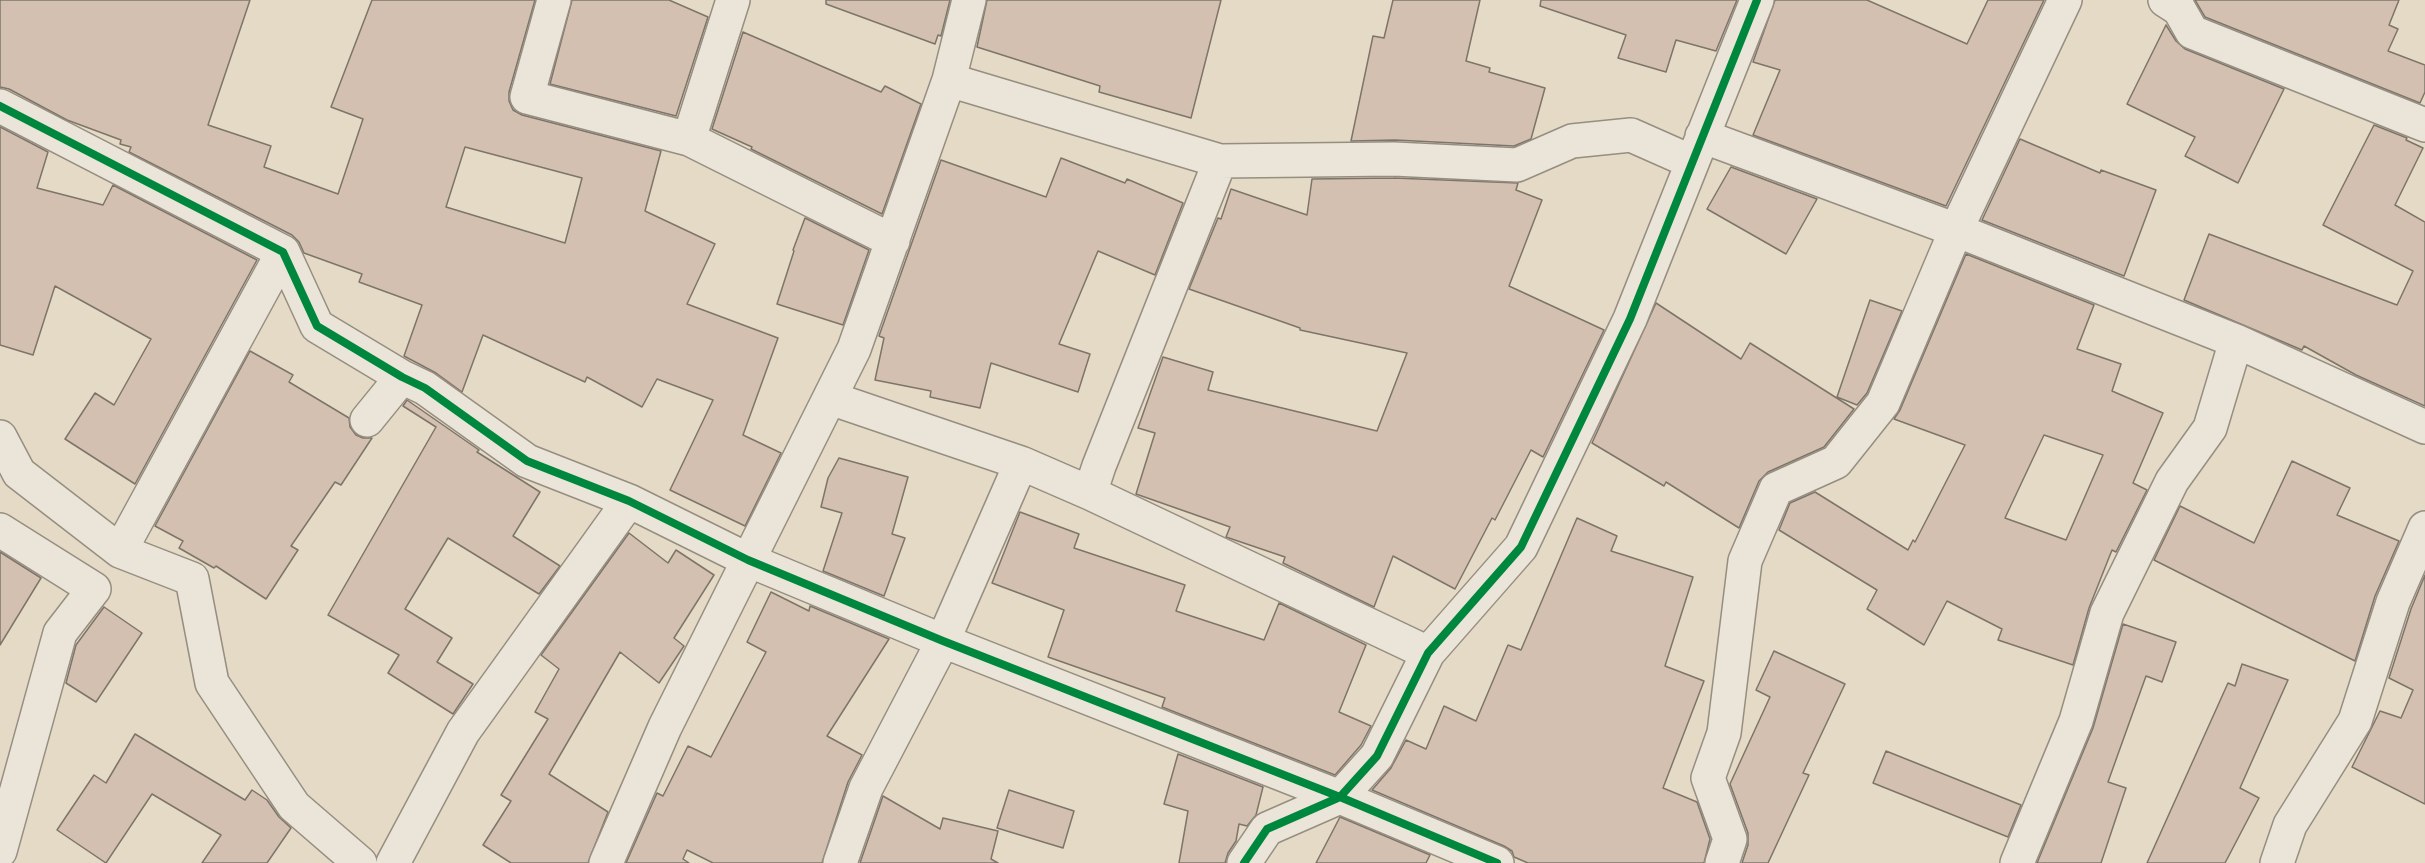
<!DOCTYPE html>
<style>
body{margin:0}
canvas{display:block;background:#e5dac5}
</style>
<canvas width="2425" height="863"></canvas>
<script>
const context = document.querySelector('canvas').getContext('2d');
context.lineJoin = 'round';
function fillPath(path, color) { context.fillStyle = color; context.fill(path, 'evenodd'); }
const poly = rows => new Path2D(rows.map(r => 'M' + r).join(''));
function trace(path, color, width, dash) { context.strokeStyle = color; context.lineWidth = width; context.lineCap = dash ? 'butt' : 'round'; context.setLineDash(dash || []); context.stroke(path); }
const building = poly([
 [0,0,250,0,208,125,271,146,264,167,338,194,363,119,331,107,372,0,535,0,509,92,509,101,513,110,522,115,661,151,645,211,715,244,687,304,778,338,743,435,781,453,745,526,670,490,713,400,657,379,642,407,587,377,585,382,483,335,462,392,436,373,404,356,422,305,359,282,362,274,304,253,299,242,292,235,129,152,131,147,120,144,121,140,67,120,9,89,0,87,0,0],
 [465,147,582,178,565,243,446,207,465,147],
 [572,0,669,0,708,17,676,116,550,84,572,0],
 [826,0,950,0,941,36,938,35,935,44,826,4,826,0],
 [987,0,1221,0,1191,118,1099,92,1100,86,977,47,987,0],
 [1393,0,1480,0,1466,61,1490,68,1489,72,1545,88,1531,139,1514,146,1395,140,1351,141,1373,36,1384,38,1393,0],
 [1541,0,1737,0,1716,51,1676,40,1666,72,1618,58,1626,35,1540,6,1541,0],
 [1775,0,1867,0,1967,44,1988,0,2044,0,1946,206,1753,135,1780,70,1753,62,1775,0],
 [2195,0,2399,0,2389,25,2398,29,2388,51,2425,65,2425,92,2420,103,2205,17,2195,0],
 [2166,25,2176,41,2185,49,2284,89,2238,183,2185,156,2195,137,2127,104,2166,25],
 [743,32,881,92,885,86,921,104,882,214,751,149,752,147,712,129,743,32],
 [2374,125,2407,138,2406,140,2423,148,2395,205,2425,222,2425,406,2356,375,2304,346,2302,350,2184,300,2209,234,2397,305,2413,271,2323,225,2374,125],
 [0,127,48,152,37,188,103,205,113,185,257,260,135,484,65,439,95,393,114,405,151,339,55,286,33,355,0,345,0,127],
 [2020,139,2100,173,2101,170,2156,190,2124,276,1982,220,2020,139],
 [1061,158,1125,183,1127,179,1183,203,1155,275,1098,251,1059,344,1090,354,1078,392,991,363,980,408,930,397,931,391,875,380,884,338,879,336,941,160,1046,197,1061,158],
 [1731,167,1817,199,1786,254,1707,209,1731,167],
 [1394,178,1518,183,1516,190,1542,200,1509,286,1604,330,1543,457,1531,450,1495,520,1492,518,1455,589,1393,556,1374,607,1283,563,1285,557,1226,537,1230,527,1136,494,1155,433,1138,428,1163,357,1213,372,1208,390,1377,431,1407,353,1300,330,1300,328,1189,289,1218,218,1221,219,1231,189,1307,215,1312,179,1394,178],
 [805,218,869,250,843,325,777,304,794,251,793,250,805,218],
 [1966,254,2094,305,2077,349,2121,364,2112,391,2163,413,2133,483,2147,490,2116,552,2112,550,2089,608,2073,665,1998,640,2002,629,1947,601,1924,645,1867,609,1877,590,1779,530,1790,503,1815,492,1908,550,1913,540,1915,542,1965,445,1894,419,1900,410,1966,254],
 [2044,435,2103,455,2066,540,2005,518,2044,435],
 [1870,300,1902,311,1867,393,1857,405,1837,397,1870,300],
 [1656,303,1741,359,1750,343,1854,409,1824,447,1768,472,1759,481,1739,528,1666,482,1664,486,1592,443,1656,303],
 [250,351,293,375,289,382,349,418,350,427,356,435,363,438,372,438,341,485,335,482,291,546,298,550,266,599,216,566,214,568,179,548,183,541,155,526,250,351],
 [407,400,479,450,477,452,540,492,513,536,560,566,539,594,448,538,405,609,452,638,437,662,473,684,453,714,388,673,399,655,328,615,436,427,403,406,407,400],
 [839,458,908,477,892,534,905,538,884,596,823,571,842,513,821,507,828,478,839,458],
 [2292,461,2350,488,2337,515,2399,541,2375,596,2355,661,2154,560,2180,506,2254,543,2292,461],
 [1020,512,1079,534,1074,548,1185,585,1176,611,1264,640,1279,603,1366,645,1339,712,1371,726,1361,745,1335,775,1162,707,1165,698,1048,657,1064,610,992,583,1020,512],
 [1577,518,1617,536,1611,551,1693,577,1665,666,1704,681,1663,788,1697,802,1710,839,1704,863,1528,863,1514,857,1512,851,1504,846,1372,790,1391,768,1406,740,1426,749,1444,706,1476,721,1508,645,1521,650,1577,518],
 [629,533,668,563,676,550,714,575,674,638,684,646,659,683,620,652,549,774,608,812,588,863,511,863,483,845,511,801,501,795,548,719,535,712,559,669,541,655,629,533],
 [0,552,41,578,0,645,0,552],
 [2425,575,2425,804,2352,767,2380,711,2401,718,2413,690,2389,678,2411,609,2425,575],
 [771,592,809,611,810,606,889,639,827,736,862,755,848,782,822,863,713,863,687,850,683,859,689,863,626,863,657,793,663,796,688,746,711,757,766,652,747,642,771,592],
 [104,607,142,633,96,702,66,683,76,645,104,607],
 [2123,624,2176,642,2162,682,2146,676,2108,782,2126,788,2101,863,2037,863,2093,728,2123,624],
 [1774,651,1845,684,1803,773,1809,775,1768,863,1742,863,1748,845,1748,833,1730,784,1770,697,1756,690,1774,651],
 [2242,664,2288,680,2240,788,2259,798,2225,863,2147,863,2228,683,2235,686,2242,664],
 [135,734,245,800,252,790,267,800,279,817,291,828,267,863,202,863,221,835,152,794,106,863,57,830,94,775,106,783,135,734],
 [1886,751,2021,805,2008,837,1873,783,1886,751],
 [1178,754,1263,787,1256,815,1247,826,1239,824,1236,841,1228,853,1225,863,1179,863,1188,811,1164,804,1178,754],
 [1009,790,1074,811,1063,848,997,828,1009,790],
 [883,796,940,829,943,818,998,831,991,859,998,863,860,863,883,796],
 [1340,817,1430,855,1426,863,1316,863,1340,817]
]);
const street = poly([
 [554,0,527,97,689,139],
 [733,0,689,139,893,241],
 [2165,0,2179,9,2192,32,2425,125],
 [949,80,1220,161,1099,466,1090,493,1428,653],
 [0,106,283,252,317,326,402,377,425,388,527,461,629,501,748,560,943,641,1340,797,1497,863],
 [1702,136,1956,230,2236,341,2425,427],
 [1220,161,1394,159,1517,165,1572,141,1631,135,1692,162],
 [830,398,1021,463,1090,493],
 [367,420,402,377],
 [0,437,19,473,120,551,192,579,212,683,294,806,360,863],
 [0,530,94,589,60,633,0,851],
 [120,551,283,252],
 [393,863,463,732,629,501],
 [606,863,665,727,854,349,949,80,969,0],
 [840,863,866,788,943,641,1021,463],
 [1244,863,1267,829,1340,797,1377,756,1428,653,1521,547,1630,319,1757,0],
 [1722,863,1730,839,1708,778,1724,733,1745,561,1776,489,1836,462,1883,403,1956,230,2065,0],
 [2017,863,2076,721,2107,613,2172,481,2210,428,2236,341],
 [2277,863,2290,825,2355,721,2393,602,2425,528]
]);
const cycleway = poly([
 [0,106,283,252,317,326,402,377,425,388,527,461,629,501,748,560,943,641,1340,797,1497,863],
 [1244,863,1267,829,1340,797,1377,756,1428,653,1521,547,1630,319,1757,0]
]);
fillPath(building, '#d3c0b1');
trace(building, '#7d7569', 1.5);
trace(street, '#968e81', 36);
trace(street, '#eae4d9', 33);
trace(cycleway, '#00873e', 8);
</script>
